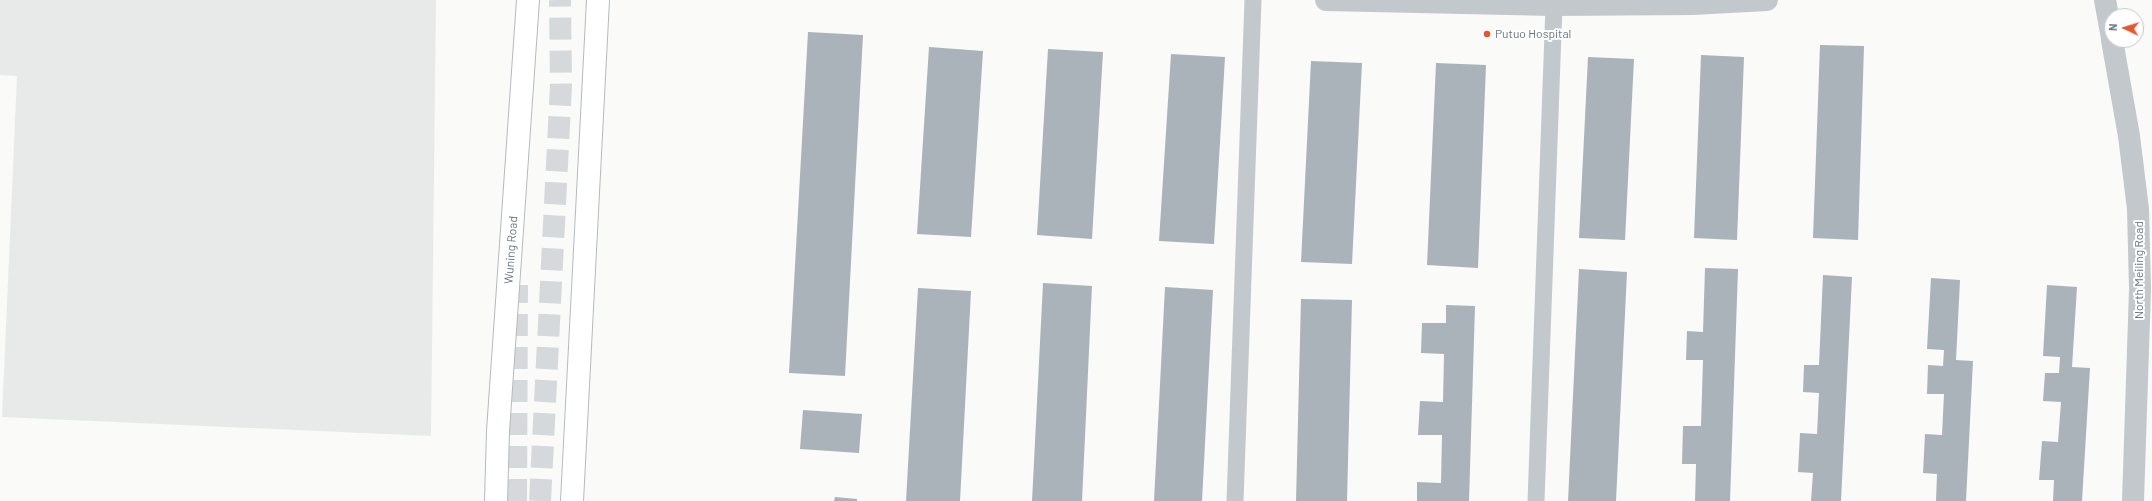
<!DOCTYPE html>
<style>
body{margin:0}
#map{position:relative;width:2152px;height:501px;overflow:hidden;background:#fafaf8;font-family:Barlow,sans-serif}
canvas{display:block}
.north{position:absolute;left:2104px;top:8px;width:40px;height:40px;box-sizing:border-box;background:#fff;border:1px solid #c1c8cd;border-radius:50%;rotate:274deg;font-size:11px;font-weight:700;line-height:16px;text-align:center;color:#657683}
.north::after{content:'';display:block;margin:auto;width:14px;height:18px;background:#e4572e;clip-path:polygon(50% 0,100% 100%,50% 72%,0 100%)}
</style>
<div id="map">
<canvas width="2152" height="501"></canvas>
<div class="north">N</div>
</div>
<script>
const context = document.querySelector('canvas').getContext('2d');
context.lineJoin = 'round';
function fillPath(path, color) { context.fillStyle = color; context.fill(path, 'evenodd'); }
const poly = rows => new Path2D(rows.map(r => 'M' + r).join(''));
function trace(path, color, width, dash) { context.strokeStyle = color; context.lineWidth = width; context.lineCap = dash ? 'butt' : 'round'; context.setLineDash(dash || []); context.stroke(path); }
function drawText(font, color, halo, rows, align = 'center') {
  context.font = font + ' Barlow,sans-serif'; context.lineWidth = 4; context.setLineDash([]); context.textBaseline = 'middle'; context.strokeStyle = halo; context.fillStyle = color; for (const [text, x, y, turn = 0] of rows) {
    context.save(); context.translate(x, y); context.rotate((+turn || 0) * Math.PI / 180); context.textAlign = isNaN(turn) ? turn : align; if (halo) context.strokeText(text, 0, 0); context.fillText(text, 0, 0); context.restore();
  }
}
const built = poly([
 [0,0,436,0,431,436,2,417,17,76,0,75]
]);
const building = poly([
 [808,32,863,35,845,376,789,373],
 [1820,45,1864,46,1858,240,1813,238],
 [929,47,983,51,971,237,917,234],
 [1048,49,1103,52,1092,239,1037,235],
 [1171,54,1225,57,1214,244,1159,241],
 [1701,55,1744,57,1737,240,1694,238],
 [1588,57,1634,59,1625,240,1579,238],
 [1311,61,1362,63,1352,264,1301,262],
 [1436,63,1486,65,1478,268,1427,265],
 [1705,268,1738,269,1730,501,1695,501,1696,464,1682,464,1683,426,1701,426,1703,360,1686,360,1687,331,1703,332],
 [1579,269,1627,272,1616,501,1568,501],
 [1823,275,1852,277,1841,501,1811,501,1813,473,1798,472,1800,433,1817,434,1819,393,1803,392,1804,365,1819,365],
 [1931,278,1960,280,1956,360,1973,361,1966,501,1936,501,1937,474,1923,473,1925,434,1942,435,1944,394,1927,394,1928,365,1943,366,1944,350,1927,349],
 [1043,283,1092,286,1082,501,1032,501],
 [2047,285,2077,287,2072,367,2090,368,2082,501,2053,501,2054,480,2039,480,2042,441,2058,442,2061,402,2043,401,2045,373,2059,373,2060,357,2043,356],
 [1165,287,1213,290,1202,501,1154,501],
 [918,288,971,291,960,501,906,501],
 [1301,299,1352,300,1347,501,1296,501],
 [1446,305,1475,306,1469,501,1417,501,1417,482,1441,483,1442,435,1418,435,1420,401,1443,402,1444,354,1421,353,1422,323,1446,323],
 [803,410,862,414,859,453,800,449],
 [835,497,857,499,857,501,834,501]
]);
const trunkTunnel = poly([
 [516,501,517,285],
 [540,501,561,85,560,0]
]);
const service = poly([
 [1235,501,1253,0],
 [1536,501,1554,5]
]);
const tertiary = poly([
 [1326,0,1554,5,1692,4,1767,0],
 [2105,0,2112,38],
 [2112,40,2129,136,2138,209,2140,289,2133,501]
]);
const primary = poly([
 [496,501,498,431,528,0],
 [572,501,598,0]
]);
const markers = [
 [1487,34,4,"#e4572e"]
];
const poiNames = [
 ["Putuo Hospital",1495,34]
];
const streetNames = [
 ["Wuning Road",511,250,-86],
 ["North Meiling Road",2139,270,-90]
];
fillPath(built, '#e8e9e9');
fillPath(building, '#aab3b9');
trace(trunkTunnel, '#d5d9db', 22, [22, 11]);
trace(primary, '#b5babe', 24);
trace(service, '#c3c8cc', 17);
trace(tertiary, '#c3c8cc', 22);
trace(primary, '#fff', 22);
for (const [x, y, r, color] of markers) { const dot = new Path2D(); dot.arc(x, y, r, 0, 2 * Math.PI); context.fillStyle = color; context.fill(dot); trace(dot, '#fff', 1.5); }
drawText('12px', '#657683', '#fff', poiNames, 'left');
drawText('12px', '#657683', '#fff', streetNames);
</script>
